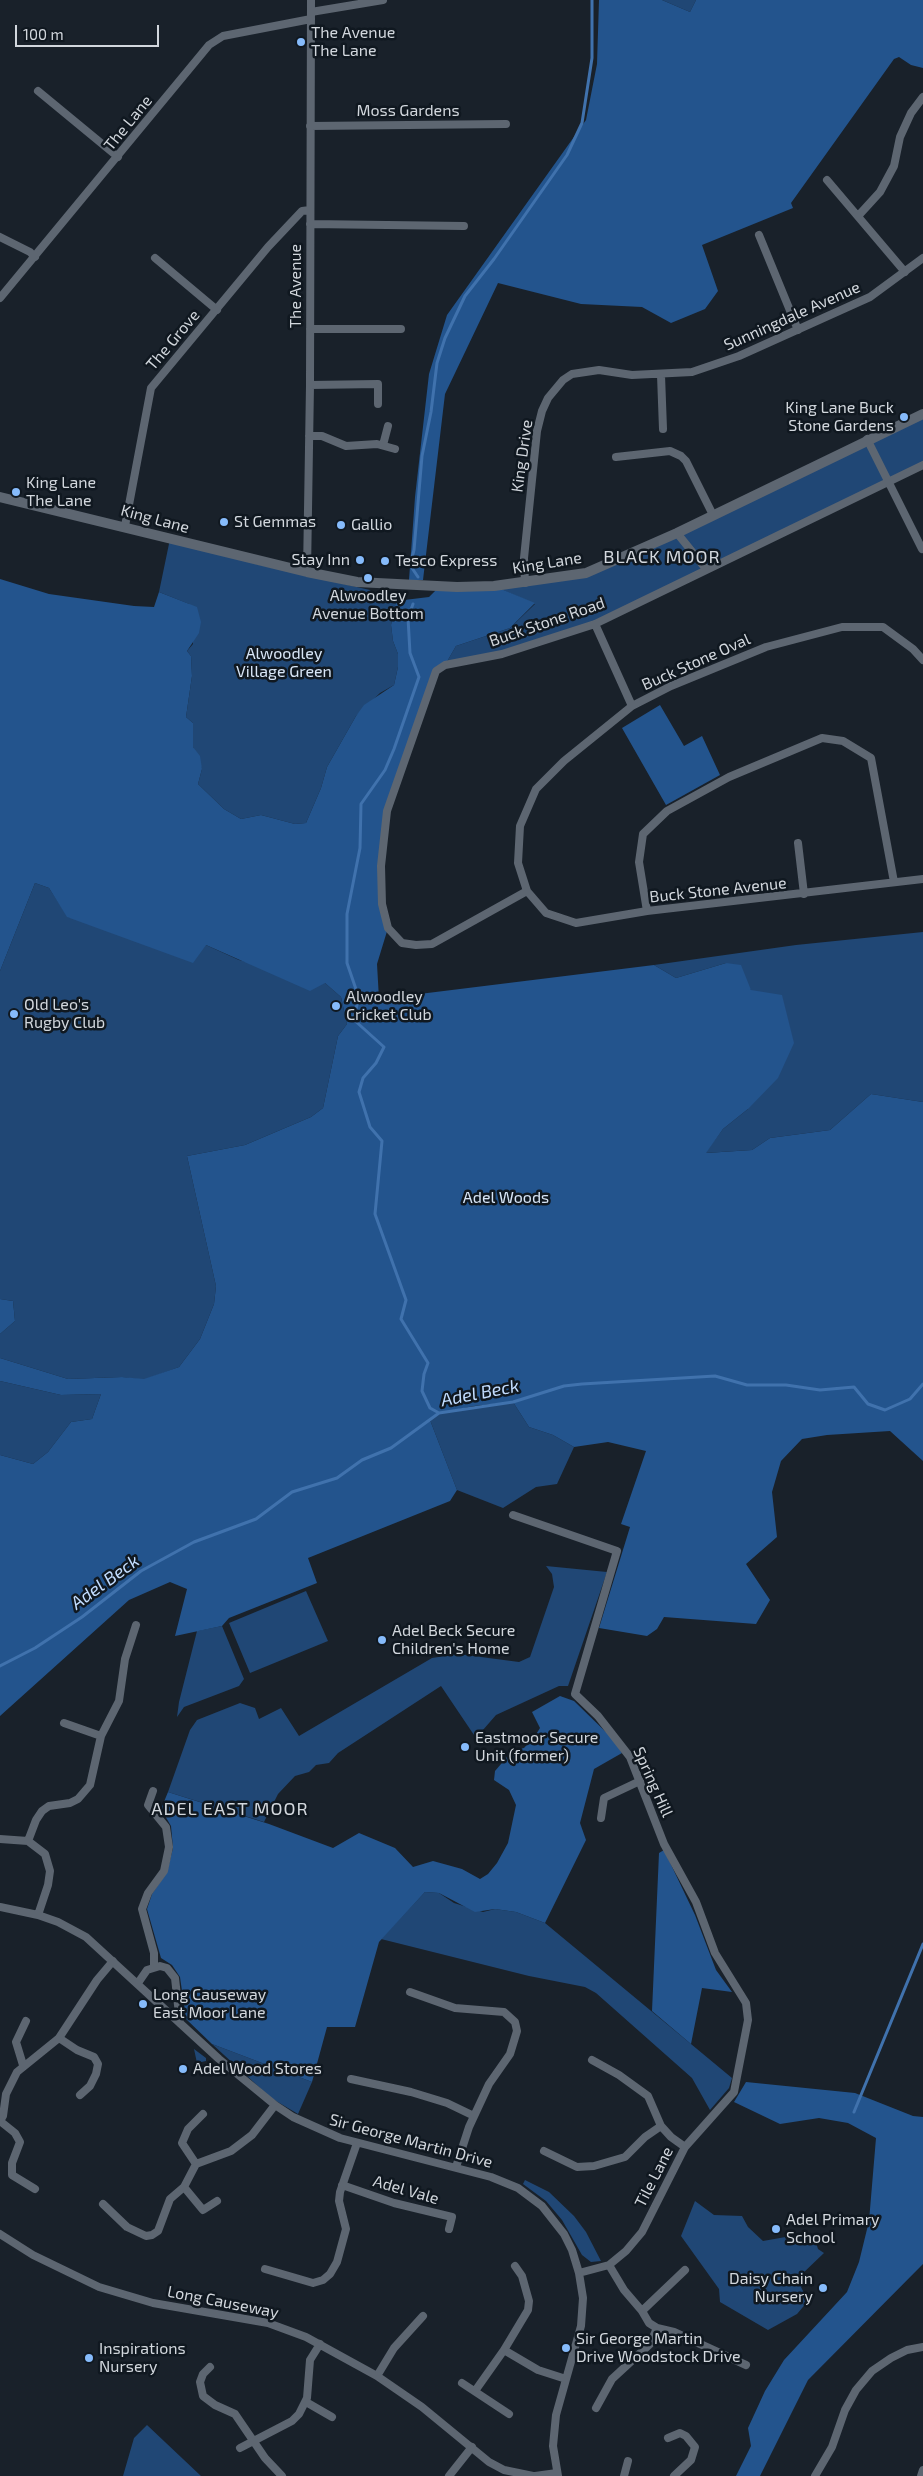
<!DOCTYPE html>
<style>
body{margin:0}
#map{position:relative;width:923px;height:2476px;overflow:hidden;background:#19212a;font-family:"Exo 2",sans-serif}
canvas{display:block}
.scale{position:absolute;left:15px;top:25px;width:144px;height:22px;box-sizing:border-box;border:2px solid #d2d7dd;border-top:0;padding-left:6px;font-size:15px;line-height:18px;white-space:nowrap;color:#d2d7dd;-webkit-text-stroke:4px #101820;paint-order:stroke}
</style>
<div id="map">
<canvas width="923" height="2476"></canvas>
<div class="scale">100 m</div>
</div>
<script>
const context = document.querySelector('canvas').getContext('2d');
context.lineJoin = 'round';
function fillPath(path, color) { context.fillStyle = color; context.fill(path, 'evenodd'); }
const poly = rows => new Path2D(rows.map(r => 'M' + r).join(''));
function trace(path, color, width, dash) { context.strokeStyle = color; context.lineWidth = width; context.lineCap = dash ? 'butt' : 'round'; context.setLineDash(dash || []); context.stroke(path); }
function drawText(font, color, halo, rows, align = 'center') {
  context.font = font + ' "Exo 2",sans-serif'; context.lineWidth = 5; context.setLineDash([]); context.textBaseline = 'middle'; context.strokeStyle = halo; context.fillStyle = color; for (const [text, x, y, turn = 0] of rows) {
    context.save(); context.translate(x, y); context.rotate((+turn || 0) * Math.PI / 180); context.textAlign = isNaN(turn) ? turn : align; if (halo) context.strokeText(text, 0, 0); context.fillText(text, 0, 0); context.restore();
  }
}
const green = poly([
 [662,0,696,0,690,12],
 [923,414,923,465,595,624,502,654,445,665,456,646,510,628,535,604,494,586,586,573],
 [170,539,256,564,370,590,376,600,396,601,391,625,393,641,398,654,398,667,394,685,380,693,356,716,327,767,321,788,306,823,295,824,261,815,241,819,224,809,198,784,202,769,193,747,193,723,186,717,192,676,191,656,187,651,193,644,189,604,159,592],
 [35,883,49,888,68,917,206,945,239,960,325,983,341,997,347,1024,338,1036,323,1108,311,1117,245,1145,187,1156,216,1286,214,1304,200,1339,179,1367,144,1380,122,1377,68,1379,0,1358,0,1334,15,1321,13,1301,0,1299,0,971],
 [923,932,923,1102,871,1094,830,1130,770,1138,752,1150,705,1153,723,1129,748,1109,751,990,726,963,676,978,654,965,796,945],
 [0,1381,61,1395,101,1394,92,1419,71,1422,48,1452,33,1464,0,1455],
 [513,1402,529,1427,553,1435,574,1447,557,1484,536,1487,503,1508,457,1490,430,1420,439,1413],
 [546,1566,607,1572,568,1686,559,1686,496,1715,476,1738,441,1686,338,1753,329,1763,316,1765,309,1772,295,1776,278,1794,264,1822,168,1792,190,1730,197,1720,240,1703,255,1708,259,1719,281,1708,299,1736,432,1658,458,1654,519,1662,530,1657,554,1587,552,1574],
 [306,1591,328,1641,250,1673,229,1623],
 [222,1626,244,1679,239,1686,184,1707,177,1717,179,1702,197,1631],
 [425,1892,439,1893,454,1903,483,1912,495,1909,516,1912,545,1923,732,2078,729,2088,710,2110,692,2078,596,1993,585,1987,529,1976,381,1939],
 [212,2044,312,2082,298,2114,271,2098],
 [194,2049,206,2058,206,2061,197,2063],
 [525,2180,549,2192,574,2216,586,2232,601,2261,591,2262,582,2255,562,2220,546,2201,523,2184],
 [695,2201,714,2215,742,2216,748,2227,763,2241,808,2233,815,2239,818,2249,824,2253,801,2275,805,2283,801,2287,808,2301,797,2314,768,2330,720,2302,719,2289,681,2236],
 [147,2425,201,2476,123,2476,134,2438]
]);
const forest = poly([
 [599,0,662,0,690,12,696,0,923,0,923,68,911,65,899,57,894,59,791,203,793,208,702,245,718,291,705,309,671,323,642,307,581,304,498,283,445,394,423,580,409,580,415,497,429,374,447,315,586,120,597,64],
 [0,579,49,594,134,606,154,607,159,592,197,607,201,622,199,633,187,651,191,656,192,676,186,717,193,723,193,747,200,756,202,769,198,784,224,809,241,819,261,815,295,824,306,823,321,788,327,767,356,716,364,705,394,685,398,667,398,654,393,641,391,625,396,601,429,597,440,586,494,586,535,603,510,628,456,646,445,665,436,671,387,811,381,866,388,928,377,964,379,999,654,965,676,978,726,963,741,965,751,990,782,995,794,1043,778,1078,748,1109,723,1129,706,1153,752,1150,770,1138,830,1130,871,1094,923,1102,923,1461,890,1431,827,1435,802,1439,781,1461,772,1492,777,1537,746,1564,770,1600,756,1624,664,1617,657,1629,647,1636,599,1628,630,1527,621,1524,646,1451,608,1442,574,1447,553,1435,529,1427,513,1402,474,1406,439,1413,430,1420,457,1490,450,1501,308,1558,317,1583,229,1618,222,1626,175,1636,187,1589,170,1582,129,1600,0,1716,0,1455,33,1464,48,1452,71,1422,92,1419,101,1394,61,1395,0,1381,0,1358,68,1379,122,1377,144,1379,179,1367,200,1339,214,1304,216,1286,187,1156,245,1145,311,1117,323,1108,338,1036,347,1024,341,997,325,983,310,991,206,945,193,963,67,917,49,888,35,883,0,971],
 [660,705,684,746,702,736,720,775,666,805,622,728],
 [0,1299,13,1301,15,1321,0,1334],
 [560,1696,574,1701,613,1739,622,1753,594,1769,580,1823,586,1840,545,1923,516,1912,495,1909,475,1912,439,1893,425,1892,379,1942,355,2027,327,2027,312,2082,212,2044,186,2019,180,1977,172,1965,161,1958,147,1909,152,1894,167,1872,173,1848,171,1826,161,1809,168,1792,269,1824,333,1848,359,1833,395,1848,413,1867,433,1861,462,1869,480,1879,488,1874,497,1863,508,1843,516,1805,509,1790,494,1780,495,1771,513,1750,524,1748,535,1736,540,1728,532,1712],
 [664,1850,695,1915,716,1970,732,1992,702,1988,691,2044,652,2011,659,1853],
 [746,2082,855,2093,913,2116,923,2117,923,2264,808,2380,760,2476,736,2476,751,2446,748,2428,765,2391,784,2360,847,2292,859,2262,869,2221,876,2138,848,2123,819,2118,780,2124,734,2102]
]);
const stream = poly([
 [418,577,410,565,414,550,422,456,431,412,437,363,445,338,465,296,494,259,567,155,582,123,592,58,592,0],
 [413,604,408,618,410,653,419,677,394,749,385,770,361,804,360,848,347,914,347,963,359,998,353,1019,384,1047,376,1063,363,1078,359,1092,370,1127,382,1141,375,1214,406,1300,401,1319,428,1363,424,1374,422,1391,430,1408,439,1413],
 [0,1666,35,1648,82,1617,141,1571,194,1542,256,1519,292,1492,337,1478,362,1460,391,1448,439,1413,513,1402,564,1386,582,1384,715,1376,747,1385,786,1385,820,1390,854,1387,868,1404,885,1410,910,1399,923,1384],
 [854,2112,923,1944]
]);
const minor = poly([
 [311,12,383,0],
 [38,91,118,157],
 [310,126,506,124],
 [827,180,905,272],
 [859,215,880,192,894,166,900,137,911,113,923,97],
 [310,224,464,226],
 [759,235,798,330],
 [0,237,30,252,35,257],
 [155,258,217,310],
 [0,298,209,45,223,36,311,19],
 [310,329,401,329],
 [661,375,663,429],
 [310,385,378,384,378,404],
 [309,436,322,436,346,446,377,444,395,449],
 [867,439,922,549],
 [383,445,388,426],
 [616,457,670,451,681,456,686,461,713,515],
 [125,526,151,388,268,247,302,211,310,210],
 [677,533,706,569],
 [307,572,310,385,311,0],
 [525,583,524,558,537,431,542,411,548,398,563,380,572,374,599,370,632,375,692,372,739,356,870,297,923,258],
 [595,624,632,706],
 [923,660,913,649,883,627,842,627,766,647,671,686,632,706,564,761,536,789,520,826,518,863,527,891,546,913,576,923,647,911,923,879],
 [798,843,804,894],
 [527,891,432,944,416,945,402,943,388,928,382,904,381,866,387,811,436,671,445,665,502,654,595,624,923,465],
 [647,911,639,862,643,834,667,811,729,777,822,738,843,741,871,758,894,882],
 [513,1515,617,1551,575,1694,598,1716,630,1757,664,1844,696,1902,715,1953,746,2003,748,2020,734,2092,685,2147,642,2232,626,2251,609,2265,579,2273],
 [64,1723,101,1736],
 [153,1791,148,1805,166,1827,169,1847,164,1871,148,1893,142,1909,154,1953,154,1967],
 [601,1818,604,1798,640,1781],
 [0,1839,28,1841,45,1854,50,1871,48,1885,38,1915],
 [28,1841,36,1820,42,1811,49,1806,70,1803,78,1799,90,1785,101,1736,119,1701,125,1659,136,1625],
 [0,1907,38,1915,58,1922,86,1937,219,2059,275,2105,293,2117,340,2138,491,2177,518,2188,542,2206,564,2234,572,2250,579,2273,583,2298,581,2326,556,2415,553,2446,558,2476],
 [138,1983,147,1970,160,1966,167,1968,175,1978,180,2023],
 [410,1992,455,2008,504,2012,515,2022,517,2031,510,2054,489,2084,469,2127,456,2167],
 [59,2038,77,2050,94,2057,98,2064,96,2074,90,2086,80,2095],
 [592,2060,619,2075,648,2096,661,2126,671,2137,685,2147],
 [23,2065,16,2042,26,2021],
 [351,2079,411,2092,447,2103,474,2116],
 [0,2121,3,2116,6,2094,17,2072,59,2038,97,1980,113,1961],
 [0,2121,15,2133,20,2142,12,2163,12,2175,35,2189],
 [544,2151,577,2167,594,2166,625,2157,645,2137,661,2126],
 [196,2164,182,2143,188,2129,203,2114],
 [342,2185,394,2203,452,2217,449,2229],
 [184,2187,203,2210,217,2201],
 [103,2204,127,2227,146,2236,152,2235,158,2231,170,2199,184,2187,196,2164,231,2151,252,2135,275,2105],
 [0,2234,33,2255,99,2287,153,2303,268,2323,306,2337,377,2376,422,2407,489,2462,504,2470,533,2476],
 [609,2265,624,2290,642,2311,649,2323,657,2328,674,2332,746,2365],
 [265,2269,313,2283,323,2280,330,2274,337,2262,346,2229,339,2201,340,2192,357,2143],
 [642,2311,685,2270],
 [504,2350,538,2370,566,2379],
 [210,2367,203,2374,200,2382,203,2396,215,2405,235,2414,265,2458,282,2476],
 [377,2376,394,2348,423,2316],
 [462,2383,509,2414],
 [475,2391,504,2350,528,2310,529,2301,522,2276,515,2266],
 [306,2402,332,2417],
 [596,2408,612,2379,650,2344,657,2328],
 [668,2438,680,2433,686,2436,695,2447,691,2460,674,2476],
 [240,2448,292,2421,299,2414,307,2398,310,2360,320,2344],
 [449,2476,472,2447],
 [535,2476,557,2473],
 [624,2476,628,2461],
 [815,2476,832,2447,845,2410,856,2390,872,2371,891,2358,907,2350,923,2347],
 [921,2476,923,2470]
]);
const tertiary = poly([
 [0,497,307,572,357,582,457,587,494,586,586,573,677,533,923,414]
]);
const markers = [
 [301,42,5,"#86bbfb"],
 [904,417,5,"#86bbfb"],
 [16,492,5,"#86bbfb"],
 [224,522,5,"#86bbfb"],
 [341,525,5,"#86bbfb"],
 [360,560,5,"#86bbfb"],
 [385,561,5,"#86bbfb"],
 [368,578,5,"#86bbfb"],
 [336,1006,5,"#86bbfb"],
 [14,1014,5,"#86bbfb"],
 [382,1640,5,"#86bbfb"],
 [465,1747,5,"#86bbfb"],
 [143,2004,5,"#86bbfb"],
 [183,2069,5,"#86bbfb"],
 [776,2229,5,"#86bbfb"],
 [823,2288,5,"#86bbfb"],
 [566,2348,5,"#86bbfb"],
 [89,2358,5,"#86bbfb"]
];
const poiNames = [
 ["The Avenue",311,33],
 ["The Lane",311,51],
 ["King Lane Buck",894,408,"right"],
 ["Stone Gardens",894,426,"right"],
 ["King Lane",26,483],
 ["The Lane",26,501],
 ["St Gemmas",234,522],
 ["Gallio",351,525],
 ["Stay Inn",350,560,"right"],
 ["Tesco Express",395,561],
 ["Alwoodley",368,596,"center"],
 ["Avenue Bottom",368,614,"center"],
 ["Alwoodley",346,997],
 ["Cricket Club",346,1015],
 ["Old Leo's",24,1005],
 ["Rugby Club",24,1023],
 ["Adel Beck Secure",392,1631],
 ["Children's Home",392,1649],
 ["Eastmoor Secure",475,1738],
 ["Unit (former)",475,1756],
 ["Long Causeway",153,1995],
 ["East Moor Lane",153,2013],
 ["Adel Wood Stores",193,2069],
 ["Adel Primary",786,2220],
 ["School",786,2238],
 ["Daisy Chain",813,2279,"right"],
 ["Nursery",813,2297,"right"],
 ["Sir George Martin",576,2339],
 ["Drive Woodstock Drive",576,2357],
 ["Inspirations",99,2349],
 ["Nursery",99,2367]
];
const streetNames = [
 ["Moss Gardens",408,111],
 ["The Lane",128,123,-51],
 ["The Avenue",296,286,-90],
 ["Sunningdale Avenue",792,316,-24],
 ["The Grove",173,340,-50],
 ["King Drive",522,456,-82],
 ["King Lane",155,519,15],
 ["King Lane",547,563,-9],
 ["Buck Stone Road",547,622,-19],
 ["Buck Stone Oval",696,662,-24],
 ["Buck Stone Avenue",718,890,-6],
 ["Spring Hill",653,1782,66],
 ["Sir George Martin Drive",411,2141,15],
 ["Tile Lane",654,2177,-63],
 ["Adel Vale",406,2190,16],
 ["Long Causeway",223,2302,11]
];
const parkNames = [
 ["Alwoodley",284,654],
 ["Village Green",284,672],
 ["Adel Woods",506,1198]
];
const neighbourhoodNames = [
 ["BLACK MOOR",662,557],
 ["ADEL EAST MOOR",230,1809]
];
const waterNames = [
 ["Adel Beck",480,1393,-11],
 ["Adel Beck",105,1582,-36]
];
fillPath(green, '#204775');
fillPath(forest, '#23548d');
trace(stream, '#4072ad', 3);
trace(minor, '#5d6671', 8);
trace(tertiary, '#5d6671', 10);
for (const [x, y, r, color] of markers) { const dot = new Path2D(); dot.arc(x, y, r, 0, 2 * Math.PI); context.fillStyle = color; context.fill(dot); trace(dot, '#101820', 2); }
drawText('16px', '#d2d7dd', '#101820', poiNames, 'left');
drawText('16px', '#d2d7dd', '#101820', streetNames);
drawText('16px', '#d8e6f7', '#101820', parkNames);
context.letterSpacing = '1px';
drawText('18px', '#d2d7dd', '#101820', neighbourhoodNames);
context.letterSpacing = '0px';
drawText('italic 18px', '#c2ddff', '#101820', waterNames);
</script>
